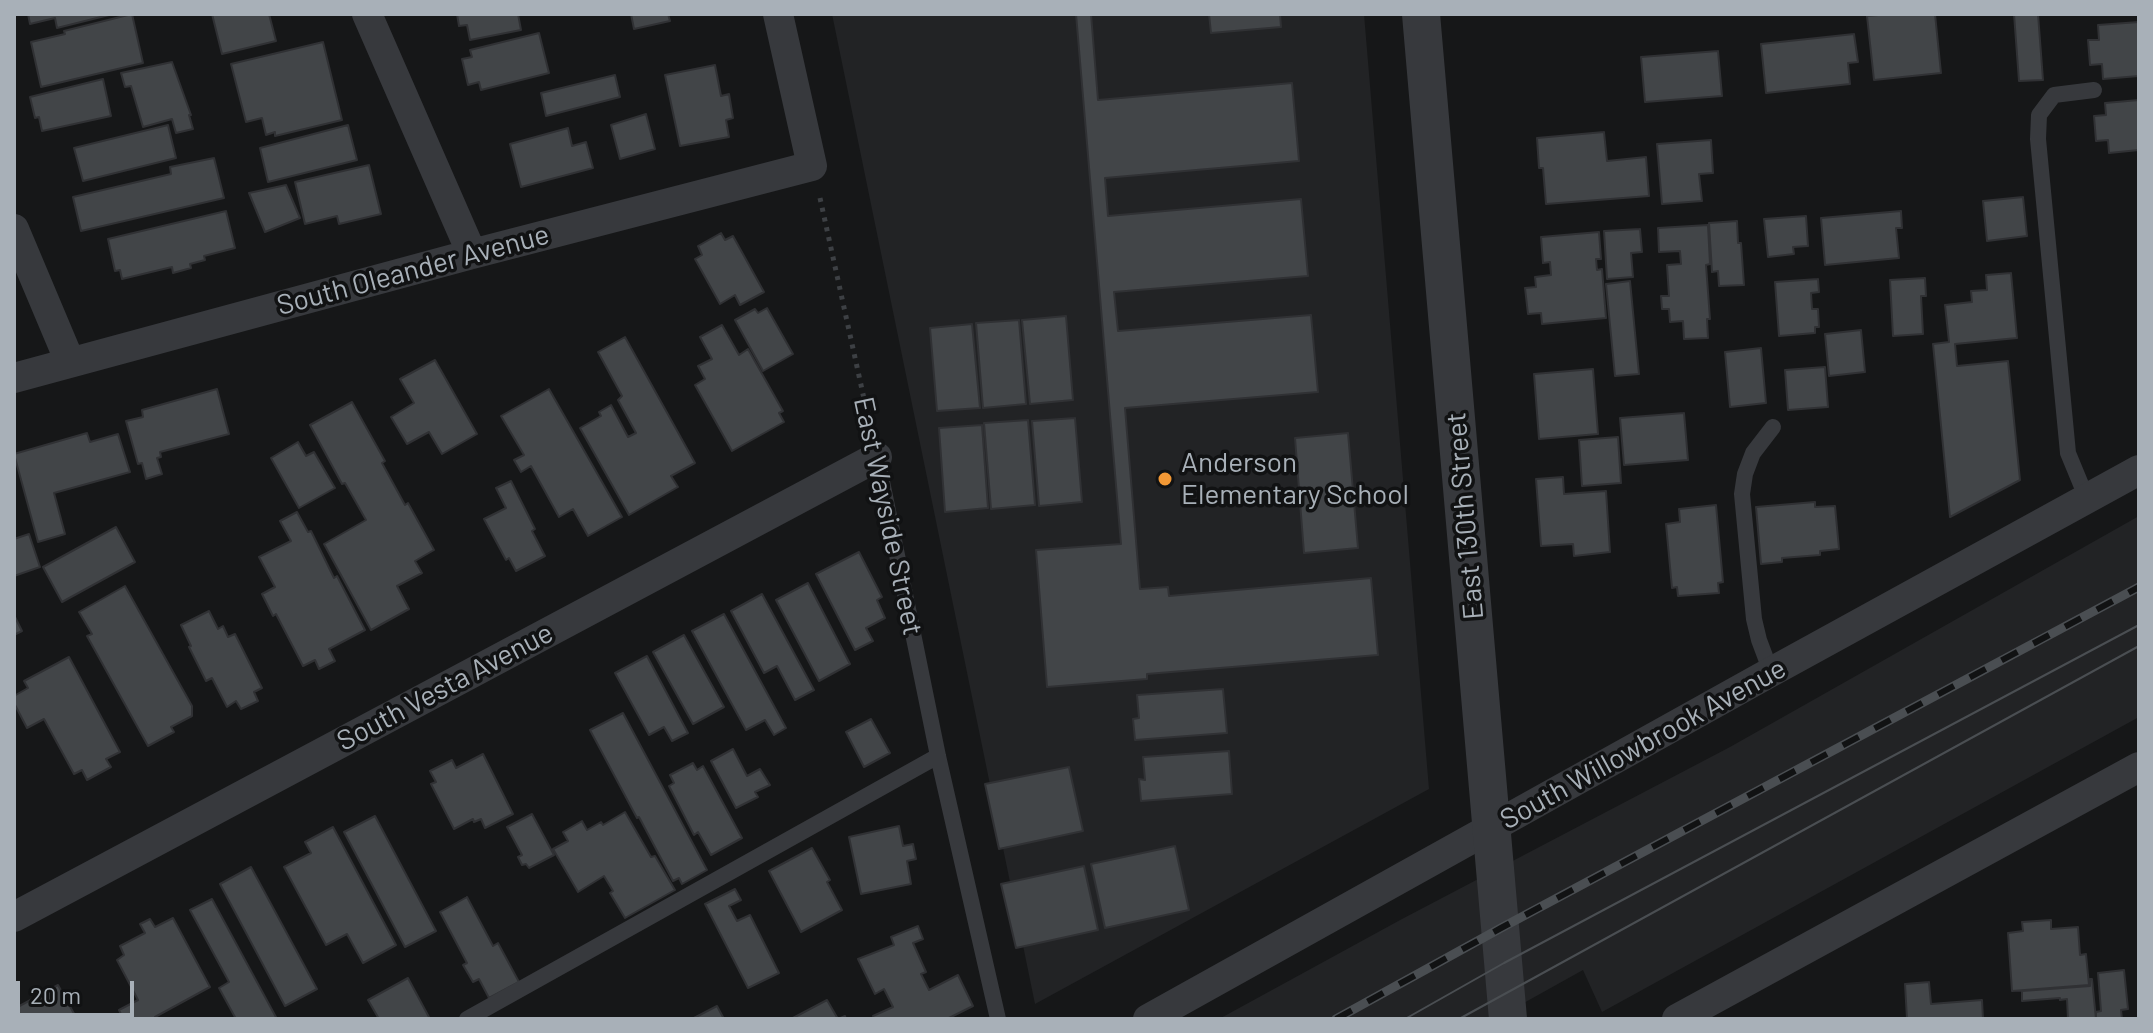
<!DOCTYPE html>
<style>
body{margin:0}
#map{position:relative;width:2153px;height:1033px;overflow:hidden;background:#161718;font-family:Barlow,sans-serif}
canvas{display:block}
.frame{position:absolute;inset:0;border:16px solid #a8b0b8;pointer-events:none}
.scale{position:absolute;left:16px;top:981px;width:118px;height:36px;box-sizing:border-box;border:4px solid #a8b0b8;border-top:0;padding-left:10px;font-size:24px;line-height:28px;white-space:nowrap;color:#a8b0b8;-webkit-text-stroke:6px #111213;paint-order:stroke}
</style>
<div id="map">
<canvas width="2153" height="1033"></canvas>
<div class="frame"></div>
<div class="scale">20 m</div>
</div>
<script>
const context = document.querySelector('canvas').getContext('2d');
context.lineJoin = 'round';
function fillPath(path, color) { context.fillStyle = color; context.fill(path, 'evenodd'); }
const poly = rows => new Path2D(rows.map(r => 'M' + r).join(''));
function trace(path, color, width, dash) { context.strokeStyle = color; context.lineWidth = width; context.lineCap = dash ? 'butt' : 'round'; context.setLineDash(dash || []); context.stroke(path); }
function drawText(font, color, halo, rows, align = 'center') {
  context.font = font + ' Barlow,sans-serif'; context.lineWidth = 7; context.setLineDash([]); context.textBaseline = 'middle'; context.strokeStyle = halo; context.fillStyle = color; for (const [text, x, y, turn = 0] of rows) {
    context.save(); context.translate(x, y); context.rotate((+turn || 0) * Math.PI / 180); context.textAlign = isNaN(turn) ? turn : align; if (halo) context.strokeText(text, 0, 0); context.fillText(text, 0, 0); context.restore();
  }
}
const built = poly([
 [832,14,1364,14,1429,789,1035,1004],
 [2139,516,2139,717,1602,1012,1583,970,1495,1019,1219,1019,1402,919,1730,747]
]);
const building = poly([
 [28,14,113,14,57,28,55,18,30,24,28,14],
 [132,14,143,63,41,87,31,42,65,34,64,31,132,14],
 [212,14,269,14,276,41,222,54,212,14],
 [457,14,518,14,521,30,470,40,467,25,459,26,457,14],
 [631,14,668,14,670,21,634,29,631,14],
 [1076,14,1091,14,1098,100,1292,83,1299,161,1105,178,1108,216,1301,199,1308,276,1114,292,1118,331,1311,315,1318,392,1125,408,1140,589,1168,587,1169,596,1371,578,1378,655,1147,674,1147,679,1047,687,1036,550,1121,544,1076,14],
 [1209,14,1280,14,1281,27,1211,33,1209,14],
 [1889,14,1935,14,1941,73,1874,80,1867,16,1889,14],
 [2014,14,2038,14,2043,80,2019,81,2014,14],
 [2139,22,2139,76,2103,79,2102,64,2090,65,2088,40,2099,40,2098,25,2139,22],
 [539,33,549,73,481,90,479,82,468,85,462,59,472,57,470,50,539,33],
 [1854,34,1858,62,1848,63,1850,84,1766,93,1761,44,1854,34],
 [323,42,342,120,275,136,275,132,266,135,262,118,246,122,231,64,323,42],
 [1718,51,1722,96,1645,102,1641,57,1718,51],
 [172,62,191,115,189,115,193,129,176,133,172,119,143,127,131,86,125,87,121,73,172,62],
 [715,65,721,96,729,94,733,118,726,120,729,137,680,146,665,75,715,65],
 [615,75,620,97,546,116,541,93,615,75],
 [103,79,111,116,42,131,39,117,35,118,30,97,103,79],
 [2139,100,2139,150,2109,153,2108,140,2096,141,2094,116,2106,115,2105,103,2139,100],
 [646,114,655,149,620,159,611,125,646,114],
 [168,125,176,158,83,181,74,148,168,125],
 [348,125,357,160,268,182,260,148,348,125],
 [568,128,572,146,586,142,593,168,521,187,510,144,568,128],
 [1604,132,1607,161,1646,157,1649,196,1546,204,1543,168,1539,168,1537,138,1604,132],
 [1711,140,1713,173,1699,174,1702,201,1662,204,1657,144,1711,140],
 [214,158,224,198,81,231,73,197,171,174,170,167,214,158],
 [369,165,381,214,339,224,337,216,305,224,295,182,369,165],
 [286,185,300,218,265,232,249,193,286,185],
 [2023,197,2027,236,1987,241,1983,201,2023,197],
 [226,211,235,248,204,256,205,260,190,264,191,268,173,273,172,267,122,279,120,270,115,271,108,239,226,211],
 [1901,211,1902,228,1896,228,1899,258,1825,265,1821,218,1901,211],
 [1806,216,1808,246,1793,247,1794,254,1768,257,1764,219,1806,216],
 [1737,221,1738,243,1741,243,1744,285,1719,286,1718,271,1712,272,1709,223,1737,221],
 [1708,225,1710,264,1706,265,1710,319,1707,319,1708,338,1684,339,1683,321,1670,322,1669,309,1662,309,1661,296,1669,296,1667,265,1681,264,1680,251,1659,252,1658,228,1708,225],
 [1640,229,1642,252,1631,253,1633,277,1607,279,1604,231,1640,229],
 [1599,232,1601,259,1596,259,1597,270,1602,269,1606,318,1542,324,1541,313,1528,314,1525,288,1536,287,1535,277,1551,275,1550,262,1543,263,1541,237,1599,232],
 [721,233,725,240,733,236,764,292,740,305,735,295,720,304,695,259,702,255,698,246,721,233],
 [2011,273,2017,338,1955,344,1957,366,2008,361,2020,480,1950,517,1933,344,1949,342,1945,305,1972,302,1971,291,1987,290,1986,275,2011,273],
 [1925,278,1926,296,1921,296,1923,334,1893,336,1890,280,1925,278],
 [1818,279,1819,292,1811,293,1812,309,1818,309,1819,327,1815,327,1815,333,1779,336,1775,282,1818,279],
 [1630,281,1639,374,1615,376,1606,284,1630,281],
 [767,308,793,354,763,371,735,320,755,309,758,313,767,308],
 [1066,316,1073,400,1030,404,1022,320,1066,316],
 [1019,320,1026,404,983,408,976,323,1019,320],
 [972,324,980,408,937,411,930,328,972,324],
 [722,325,739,355,748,349,783,411,779,413,784,422,732,451,695,385,705,379,698,366,712,359,700,337,722,325],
 [1861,330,1865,372,1829,376,1825,334,1861,330],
 [625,337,695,463,671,476,678,487,629,515,580,428,601,416,599,412,611,405,628,437,636,433,618,400,622,396,598,352,625,337],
 [1761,348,1766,403,1730,407,1725,352,1761,348],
 [435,360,477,434,442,454,429,432,407,444,391,417,414,403,400,379,435,360],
 [1825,367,1828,407,1788,410,1785,370,1825,367],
 [1593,369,1598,434,1539,439,1534,374,1593,369],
 [217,389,229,434,160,452,161,457,157,458,162,474,146,479,142,463,138,464,126,421,143,417,142,410,217,389],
 [549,389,622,517,588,536,573,509,559,517,531,466,521,472,514,460,524,455,501,416,549,389],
 [352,402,385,461,382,463,405,505,408,503,434,550,415,561,422,573,397,586,409,609,371,630,324,544,366,520,345,483,342,484,310,425,352,402],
 [1684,413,1688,460,1624,465,1620,418,1684,413],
 [1075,418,1082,502,1039,506,1032,421,1075,418],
 [1028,420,1035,505,991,509,984,423,1028,420],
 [982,425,988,508,945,512,939,428,982,425],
 [87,433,90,442,118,434,130,472,54,493,65,534,38,542,14,454,87,433],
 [1348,433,1358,548,1304,553,1295,438,1348,433],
 [1618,437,1621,483,1582,486,1579,440,1618,437],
 [298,442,306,456,314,452,335,488,299,508,271,458,298,442],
 [1563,477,1564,494,1606,491,1610,552,1574,556,1573,544,1541,546,1536,479,1563,477],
 [511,481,535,529,532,531,545,556,516,571,509,558,506,560,484,519,506,508,496,488,511,481],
 [1815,502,1815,507,1835,506,1839,549,1820,551,1820,555,1782,558,1782,562,1761,564,1756,507,1815,502],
 [1716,505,1723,582,1718,583,1719,593,1678,596,1677,587,1672,588,1666,524,1680,522,1679,509,1716,505],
 [297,512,308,532,311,531,334,578,337,576,365,630,329,649,335,661,319,669,315,660,303,666,276,614,273,616,262,594,275,587,259,557,291,541,280,521,297,512],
 [116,527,135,562,62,602,43,567,116,527],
 [29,534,40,567,14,576,14,539,29,534],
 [859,552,882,597,877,600,885,618,866,628,873,641,855,650,816,574,859,552],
 [808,583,850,664,819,681,776,600,808,583],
 [125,586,192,706,192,716,171,727,174,732,148,746,87,636,92,634,79,612,125,586],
 [762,594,814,690,795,700,777,666,764,673,731,611,762,594],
 [209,611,218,629,223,626,228,637,235,634,262,688,254,692,258,701,241,709,236,701,227,707,212,678,206,681,189,647,191,646,181,625,209,611],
 [724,614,786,728,774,735,765,720,746,730,692,631,724,614],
 [14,615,22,631,14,635,14,615],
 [684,635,724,707,693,724,653,652,684,635],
 [647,656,688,733,672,741,664,727,649,735,615,673,647,656],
 [69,657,120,752,106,759,111,767,87,780,82,770,74,774,44,719,27,728,14,703,14,696,28,688,24,681,69,657],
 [1223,689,1227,733,1135,740,1133,719,1139,718,1137,695,1223,689],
 [623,713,707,870,682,884,679,878,673,881,639,817,637,818,590,730,623,713],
 [871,719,890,753,864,767,846,732,871,719],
 [733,749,747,776,760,769,770,785,755,792,758,797,736,808,711,761,733,749],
 [1229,751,1232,794,1141,801,1139,779,1145,780,1143,757,1229,751],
 [483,754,513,814,485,828,481,819,474,822,473,819,454,829,431,784,436,782,430,771,452,760,456,768,483,754],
 [693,763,697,770,703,766,742,838,711,855,698,832,694,835,669,786,674,783,670,775,693,763],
 [1069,767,1083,831,999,849,985,784,1069,767],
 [625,812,651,857,655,856,675,890,625,918,610,893,613,891,604,876,578,892,553,849,568,841,563,832,582,821,587,830,601,822,603,825,625,812],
 [532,814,554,855,529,868,526,864,522,865,518,857,522,855,507,827,532,814],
 [375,816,436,931,405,947,344,832,375,816],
 [899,826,903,846,913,844,916,859,907,861,911,884,861,894,849,837,899,826],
 [333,827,396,945,363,963,347,934,326,945,284,867,311,853,305,842,333,827],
 [1175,846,1189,910,1105,928,1091,864,1175,846],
 [812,848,830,880,827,882,842,910,801,932,769,871,812,848],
 [1084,866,1098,930,1016,948,1001,884,1084,866],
 [251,867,317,989,285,1006,220,884,251,867],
 [735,889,741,900,729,906,737,921,750,915,779,973,748,988,705,904,735,889],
 [467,897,493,946,498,943,519,982,489,998,479,979,473,982,463,965,467,963,440,912,467,897],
 [212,899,277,1019,236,1019,219,988,229,982,190,910,212,899],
 [173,918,210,987,155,1017,156,1019,123,1019,119,1010,138,1000,117,960,124,955,120,946,145,933,140,924,150,919,155,927,173,918],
 [2051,920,2051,929,2078,927,2080,955,2086,954,2089,985,2012,991,2008,933,2023,931,2022,922,2051,920],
 [918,926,923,939,913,943,926,972,921,974,929,990,958,975,973,1006,947,1019,875,1019,873,1016,893,1007,884,989,875,994,858,959,894,945,891,937,918,926],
 [2124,970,2128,1009,2121,1010,2122,1019,2096,1019,2096,1012,2101,1011,2098,973,2124,970],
 [408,978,430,1019,379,1019,368,1000,408,978],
 [2090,979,2092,979,2096,1019,2068,1019,2067,999,2060,1000,2060,998,2022,1001,2022,991,2090,986,2090,979],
 [1929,982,1931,1004,1982,1000,1983,1019,1907,1019,1905,984,1929,982],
 [58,985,77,1019,14,1019,14,1009,58,985],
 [827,1000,838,1019,845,1016,846,1019,791,1019,827,1000],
 [717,1006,724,1019,692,1019,717,1006]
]);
const path = poly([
 [820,198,870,426]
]);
const service = poly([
 [877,457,938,756,998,1019],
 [2087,499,2068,453,2038,139,2039,115,2054,95,2094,90],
 [1771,672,1759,640,1754,619,1742,494,1745,474,1753,453,1773,427],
 [467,1019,938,756]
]);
const minor = poly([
 [367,14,472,254],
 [14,229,70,362],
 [14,378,472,254,812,166,778,14],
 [14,917,877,457],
 [1148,1019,1771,672,2139,470],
 [1677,1019,2139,767]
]);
const tertiary = poly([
 [1421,14,1508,1019]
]);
const tram = poly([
 [1405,1019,1504,963,2139,625],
 [1459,1019,2139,646]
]);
const rail = poly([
 [1336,1019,1501,928,2139,587]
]);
const markers = [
 [1165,479,8,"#f29835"]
];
const streetNames = [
 ["South Oleander Avenue",413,270,-15],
 ["East Wayside Street",888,516,78],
 ["East 130th Street",1465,516,-95],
 ["South Vesta Avenue",445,687,-28],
 ["South Willowbrook Avenue",1643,744,-29]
];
const poiNames = [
 ["Anderson",1181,463],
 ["Elementary School",1181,495]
];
fillPath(built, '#222325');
fillPath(building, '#424548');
trace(building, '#303134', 2);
trace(path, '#3d4044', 5, [4, 6]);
trace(service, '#37393d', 16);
trace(minor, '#37393d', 30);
trace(tertiary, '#37393d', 38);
trace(tram, '#4a4e52', 2);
trace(rail, '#4a4e52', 9);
trace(rail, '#111213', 6, [18]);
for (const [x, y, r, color] of markers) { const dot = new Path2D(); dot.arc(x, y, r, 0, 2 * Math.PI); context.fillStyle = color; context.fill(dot); trace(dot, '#111213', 3); }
drawText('28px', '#a8b0b8', '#111213', streetNames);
drawText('28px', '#a8b0b8', '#111213', poiNames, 'left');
</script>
